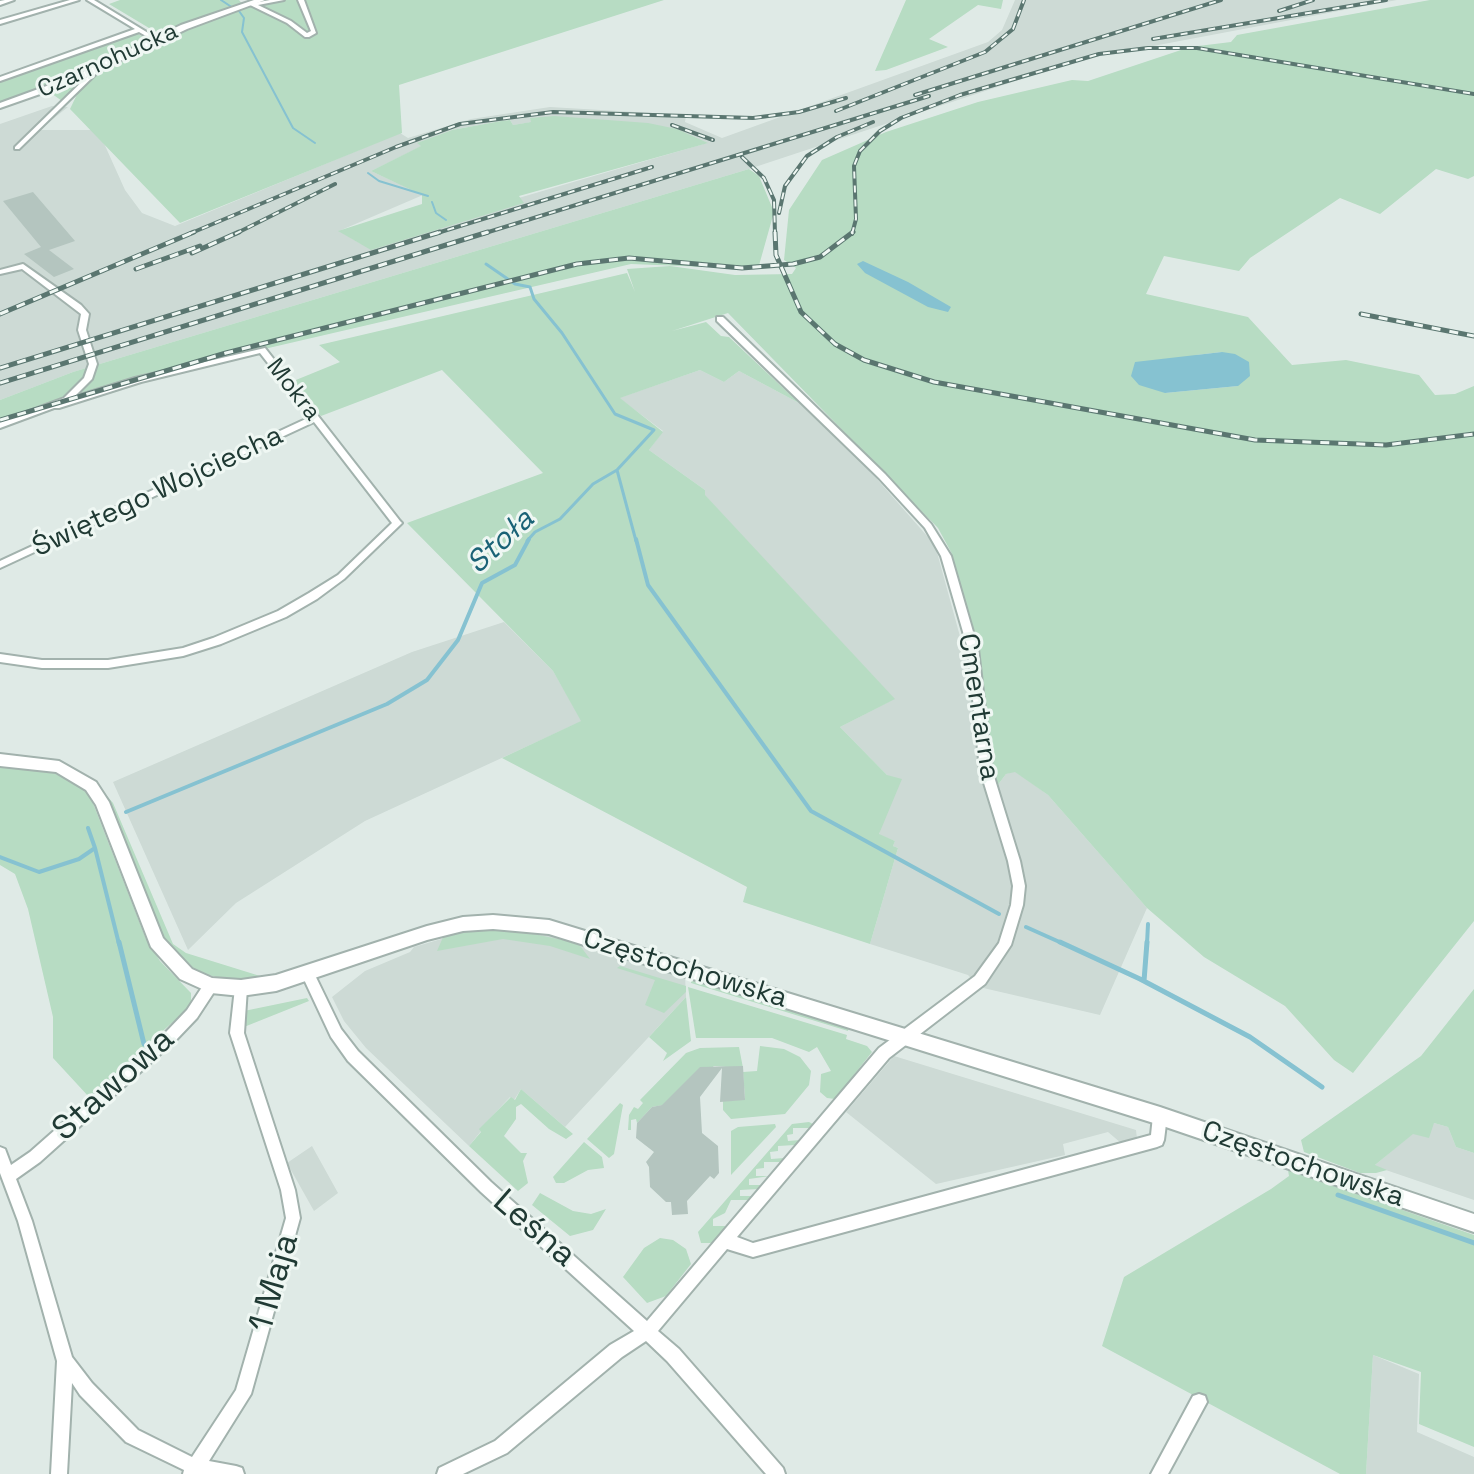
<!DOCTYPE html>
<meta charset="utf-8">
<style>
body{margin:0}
canvas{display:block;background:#dfeae6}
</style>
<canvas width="1474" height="1474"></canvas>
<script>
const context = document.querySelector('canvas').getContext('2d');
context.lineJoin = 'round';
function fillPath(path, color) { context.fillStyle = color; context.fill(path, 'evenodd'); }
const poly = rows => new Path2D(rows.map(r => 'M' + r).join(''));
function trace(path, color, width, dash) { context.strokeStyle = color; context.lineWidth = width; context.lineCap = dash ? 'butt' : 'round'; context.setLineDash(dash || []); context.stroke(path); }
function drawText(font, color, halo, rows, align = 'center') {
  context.font = font + ' "Space Grotesk",sans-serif'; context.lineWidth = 6; context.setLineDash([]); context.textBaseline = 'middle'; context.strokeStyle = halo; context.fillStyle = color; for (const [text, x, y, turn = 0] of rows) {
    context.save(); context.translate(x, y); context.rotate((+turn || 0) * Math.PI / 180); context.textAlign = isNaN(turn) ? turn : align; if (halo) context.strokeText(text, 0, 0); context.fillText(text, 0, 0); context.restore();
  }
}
const built = poly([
 [1015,0,1397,0,1079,60,749,169,73,372,0,400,0,124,52,106,68,107,39,130,98,130,125,190,142,213,175,226,400,133,408,138,471,119,550,107,686,115,685,122,722,138,988,42,1002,30],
 [530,118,692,136,707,143,361,244,339,231,423,195,371,171,422,146,418,143,452,130,501,121,510,120,513,125,532,122],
 [700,370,724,382,739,371,799,403,876,478,935,545,967,662,980,774,997,786,1006,774,1015,771,1048,795,1147,908,1100,1015,979,987,968,975,870,944,898,848,893,846,895,841,879,835,887,775,840,727,894,699,704,495,705,490,649,450,663,431,619,398],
 [504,622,553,671,582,721,365,821,236,903,188,950,113,782,412,652],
 [472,930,554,935,685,975,686,997,565,1127,521,1089,514,1100,510,1097,480,1129,481,1131,469,1146,366,1048,344,1021,332,997,365,971,410,952,414,947],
 [894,1056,1136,1130,1137,1139,1121,1143,1108,1132,1063,1144,1065,1155,936,1184,846,1112],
 [1434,1123,1448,1127,1456,1147,1474,1153,1474,1200,1374,1166,1413,1133],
 [312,1146,338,1193,314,1211,287,1163],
 [1373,1355,1419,1374,1417,1432,1474,1457,1474,1474,1366,1474]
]);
const green = poly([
 [120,0,239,0,243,5,159,34,109,4],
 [260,0,664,0,399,85,402,133,180,223,70,109,83,82,62,101,48,91,0,108,0,80,135,32,153,43],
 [906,0,1003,0,1001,9,978,5,929,39,948,47,886,70,875,71],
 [1430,0,1474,0,1474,176,1468,179,1436,169,1380,214,1340,198,1250,258,1239,271,1164,256,1146,294,1248,317,1292,365,1346,360,1419,375,1435,395,1455,394,1474,386,1474,921,1353,1073,1334,1060,1285,1006,1204,957,1147,908,1048,795,1015,772,1006,774,997,786,993,779,979,649,951,552,938,528,728,313,672,331,706,322,721,336,729,337,799,403,739,371,724,382,700,370,620,398,663,432,649,450,705,490,705,495,895,699,840,727,887,775,902,779,879,834,895,841,893,846,898,848,870,944,743,902,747,887,502,758,581,721,553,671,407,523,543,473,442,370,321,416,291,382,340,362,319,345,627,273,635,292,627,269,670,266,735,275,792,274,796,268,784,260,789,210,822,160,886,132,978,102,1072,80,1088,81,1190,47,1231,42,1237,35],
 [1222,352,1238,386,1165,393,1196,355],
 [554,116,648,123,677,129,708,143,519,196,524,203,371,250,338,231,422,204,422,195,371,171,421,146,417,143,452,130,501,121,510,120,513,125,531,122,530,118],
 [749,169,759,176,774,212,758,269,631,264,165,372,0,418,0,400,73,372],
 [0,764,54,773,81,787,91,798,146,939,160,961,191,993,191,1003,184,1012,89,1097,53,1058,53,1017,28,909,15,874,0,865],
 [102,790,113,803,173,944,186,953,260,976,294,971,266,979,237,981,203,974,187,965,169,946,153,916],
 [499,927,578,943,590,959,550,946,503,939,437,951,444,935],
 [620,966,686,986,686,992,664,1013,645,1005,655,980,617,968],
 [691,977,849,1027,848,1031,691,983],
 [688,987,847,1035,846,1039,867,1046,872,1052,835,1099,827,1098,820,1092,821,1074,831,1071,817,1047,809,1052,772,1038,696,1038],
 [1474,989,1474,1153,1456,1147,1448,1127,1434,1123,1429,1138,1413,1134,1375,1165,1387,1170,1376,1173,1360,1173,1304,1152,1301,1140,1421,1056],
 [686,997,691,1041,663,1061,667,1053,649,1037],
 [307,998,309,1001,244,1027,244,1011],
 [760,1046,784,1049,800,1057,811,1071,809,1085,785,1114,731,1119,723,1110,723,1101,745,1098,743,1072,757,1071],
 [700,1048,739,1047,743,1068,714,1066,663,1105,652,1107,637,1123,636,1119,631,1120,631,1130,628,1130,629,1115,634,1107,638,1109,643,1103,640,1100,686,1053],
 [521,1089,573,1134,566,1139,549,1129,521,1104,516,1107,516,1119,504,1136,521,1153,527,1153,523,1161,528,1183,518,1191,469,1146,481,1132,479,1129,511,1097,515,1100],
 [620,1103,623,1105,614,1154,609,1158,587,1139],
 [809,1122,813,1124,810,1128,793,1128,793,1134,787,1135,788,1141,800,1140,795,1145,778,1146,778,1151,770,1152,771,1159,784,1158,781,1162,764,1162,764,1168,756,1169,756,1176,770,1176,749,1179,749,1185,762,1185,758,1189,740,1190,740,1196,752,1196,749,1200,731,1200,725,1213,713,1219,713,1226,727,1226,712,1243,701,1243,698,1232,792,1124],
 [775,1124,776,1127,731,1175,731,1131,738,1127],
 [584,1142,602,1157,604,1168,588,1170,564,1183,556,1183,553,1177],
 [1288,1170,1474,1235,1474,1447,1419,1424,1421,1372,1373,1355,1366,1474,1340,1474,1102,1346,1124,1277,1271,1189,1289,1176],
 [540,1193,573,1211,591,1214,606,1209,593,1230,570,1236,532,1205],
 [660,1238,673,1240,686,1249,691,1264,666,1296,647,1303,623,1277,644,1248]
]);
const water = poly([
 [863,261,908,282,951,307,948,312,928,307,865,273,857,264],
 [1222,352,1235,354,1249,362,1250,376,1238,386,1165,393,1139,385,1131,376,1135,362]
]);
const streamFar3 = poly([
 [221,0,233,8],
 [239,11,244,18,242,32,293,128,315,143],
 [368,173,379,181,428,196],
 [432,202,436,213,446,220]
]);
const streamFar2 = poly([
 [486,264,515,284,530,287,534,299,562,333,615,414,654,430,617,470,593,484,560,519,535,532,527,541],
 [617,470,636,541]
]);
const streamFar1 = poly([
 [636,539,648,585,811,811,999,914],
 [126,812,387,704,427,680,458,640,482,583,515,565,529,539],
 [95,848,119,944],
 [0,857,39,872,79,859,95,848,88,828],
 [1026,927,1064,944],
 [1147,944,1148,924]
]);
const stream = poly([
 [119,942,144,1044],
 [1060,942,1140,979,1250,1037,1322,1087],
 [1144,981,1147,942],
 [1338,1195,1474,1243]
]);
const building = poly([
 [33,192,75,241,49,250,74,269,54,277,24,254,41,247,3,201],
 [743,1066,745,1100,720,1102,722,1068,700,1097,702,1133,718,1146,719,1173,714,1179,710,1176,687,1201,688,1214,672,1215,671,1202,666,1202,650,1187,649,1167,646,1162,654,1152,636,1138,637,1123,652,1107,662,1105,700,1067]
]);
const minor = poly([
 [5,0,14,0,0,5,0,1,5,0],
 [70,0,79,0,0,24,0,20,70,0],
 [87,0,94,0,158,39,153,40,139,32,0,81,0,77,135,29,87,0],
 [270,0,284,0,258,5,291,21,307,33,311,31,298,0,304,0,316,33,309,37,305,37,287,23,248,4,270,0],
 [97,67,102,68,19,149,15,149,15,147,97,67],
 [23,264,81,305,89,314,86,330,97,364,92,379,74,397,135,378,265,348,400,521,402,523,400,525,344,579,317,599,286,617,221,644,183,656,108,668,42,668,0,662,0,654,42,660,108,660,183,648,213,638,278,611,309,593,338,575,392,523,314,422,0,568,0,561,310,417,260,353,141,382,59,408,54,408,0,428,0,422,64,398,84,378,89,364,78,330,81,314,22,269,0,274,0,270,23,264],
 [717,317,723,317,885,474,931,524,951,556,978,649,992,770,1020,861,1025,886,1023,905,1011,945,985,984,889,1058,737,1237,753,1243,1151,1135,1153,1116,1155,1111,1160,1109,1165,1111,1167,1116,1164,1140,1162,1145,1157,1147,753,1257,727,1249,658,1331,679,1349,783,1468,785,1474,766,1474,667,1361,646,1341,622,1357,507,1453,463,1474,437,1474,439,1468,495,1441,610,1345,634,1331,481,1192,348,1061,331,1037,301,973,302,969,307,967,312,969,341,1029,358,1051,491,1182,647,1321,879,1048,975,976,999,943,1011,905,1013,886,1008,861,980,770,968,649,941,556,925,528,879,478,717,321,717,317],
 [211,979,216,981,217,985,216,989,197,1018,176,1040,40,1162,16,1179,32,1221,72,1357,92,1383,138,1430,192,1457,236,1390,286,1218,281,1190,230,1033,235,988,236,984,241,982,246,984,247,988,244,1033,295,1190,300,1218,251,1394,209,1461,236,1466,242,1468,244,1474,183,1474,184,1470,126,1442,80,1395,72,1383,67,1474,51,1474,57,1361,18,1221,0,1173,0,1147,5,1149,11,1165,30,1152,166,1032,187,1010,206,981,211,979],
 [1199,1394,1205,1396,1207,1402,1168,1474,1151,1474,1193,1396,1199,1394]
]);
const tertiary = poly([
 [254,0,265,0,187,29,80,80,0,108,0,103,74,76,181,25,254,0],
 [0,754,59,761,96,782,109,802,163,938,192,969,212,978,241,980,276,975,427,926,463,917,493,915,549,920,1160,1107,1474,1214,1474,1232,1160,1125,549,934,493,929,463,931,427,940,276,991,241,996,211,993,180,979,151,947,96,805,86,790,56,772,0,766,0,754]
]);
const railFar1 = poly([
 [1279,11,1313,0],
 [1153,39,1386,0],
 [915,95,1221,0],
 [836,111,985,52,1013,29,1024,0],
 [672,125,713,140],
 [742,157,764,178,774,200,775,234],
 [779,213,785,186,807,156,837,137,873,122],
 [189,234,396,147,460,124,553,112,753,118,799,112,846,98],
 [235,234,335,184],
 [434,234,652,167],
 [482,234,929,96],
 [852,234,856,219,854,166,860,151,880,131,901,118,960,95,1099,54,1148,48,1197,48,1474,94]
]);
const rail = poly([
 [775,232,776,255,801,312,835,344,864,360,934,382,1255,440,1386,445,1474,434],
 [192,253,239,232],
 [136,269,200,246],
 [0,314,194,232],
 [1361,314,1474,336],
 [0,368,440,232],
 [0,383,488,232],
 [0,420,226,353,577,264,629,258,742,268,793,264,820,257,853,232]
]);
const farStreetnames = [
 ["Czarnohucka",108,61,-24],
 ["Mokra",293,390,52]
];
const streetNames = [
 ["Świętego Wojciecha",158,492,-25],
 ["Cmentarna",978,707,81],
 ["Częstochowska",685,969,17],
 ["Częstochowska",1303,1165,19]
];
const waterNames = [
 ["Stoła",501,542,-43]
];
const nearStreetnames = [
 ["Stawowa",114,1085,-42],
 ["Leśna",534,1229,41],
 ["1 Maja",275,1283,-74]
];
fillPath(built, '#cddad5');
fillPath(green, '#b7dcc3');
fillPath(water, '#86c2d1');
trace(streamFar3, '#86c2d1', 2);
trace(streamFar2, '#86c2d1', 3);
trace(streamFar1, '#86c2d1', 4);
trace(stream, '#86c2d1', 5);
fillPath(building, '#b4c5bf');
trace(minor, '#a2b2ad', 4);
trace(tertiary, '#a2b2ad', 4);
fillPath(minor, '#fff');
fillPath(tertiary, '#fff');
trace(railFar1, '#5a7670', 4);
trace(rail, '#5a7670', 5);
trace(railFar1, '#eff7f3', 2, [7]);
trace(rail, '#eff7f3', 3, [9]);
drawText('24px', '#203a34', '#eff7f3', farStreetnames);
drawText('28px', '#203a34', '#eff7f3', streetNames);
drawText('italic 30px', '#1a6276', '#eff7f3', waterNames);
drawText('34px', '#203a34', '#eff7f3', nearStreetnames);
</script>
